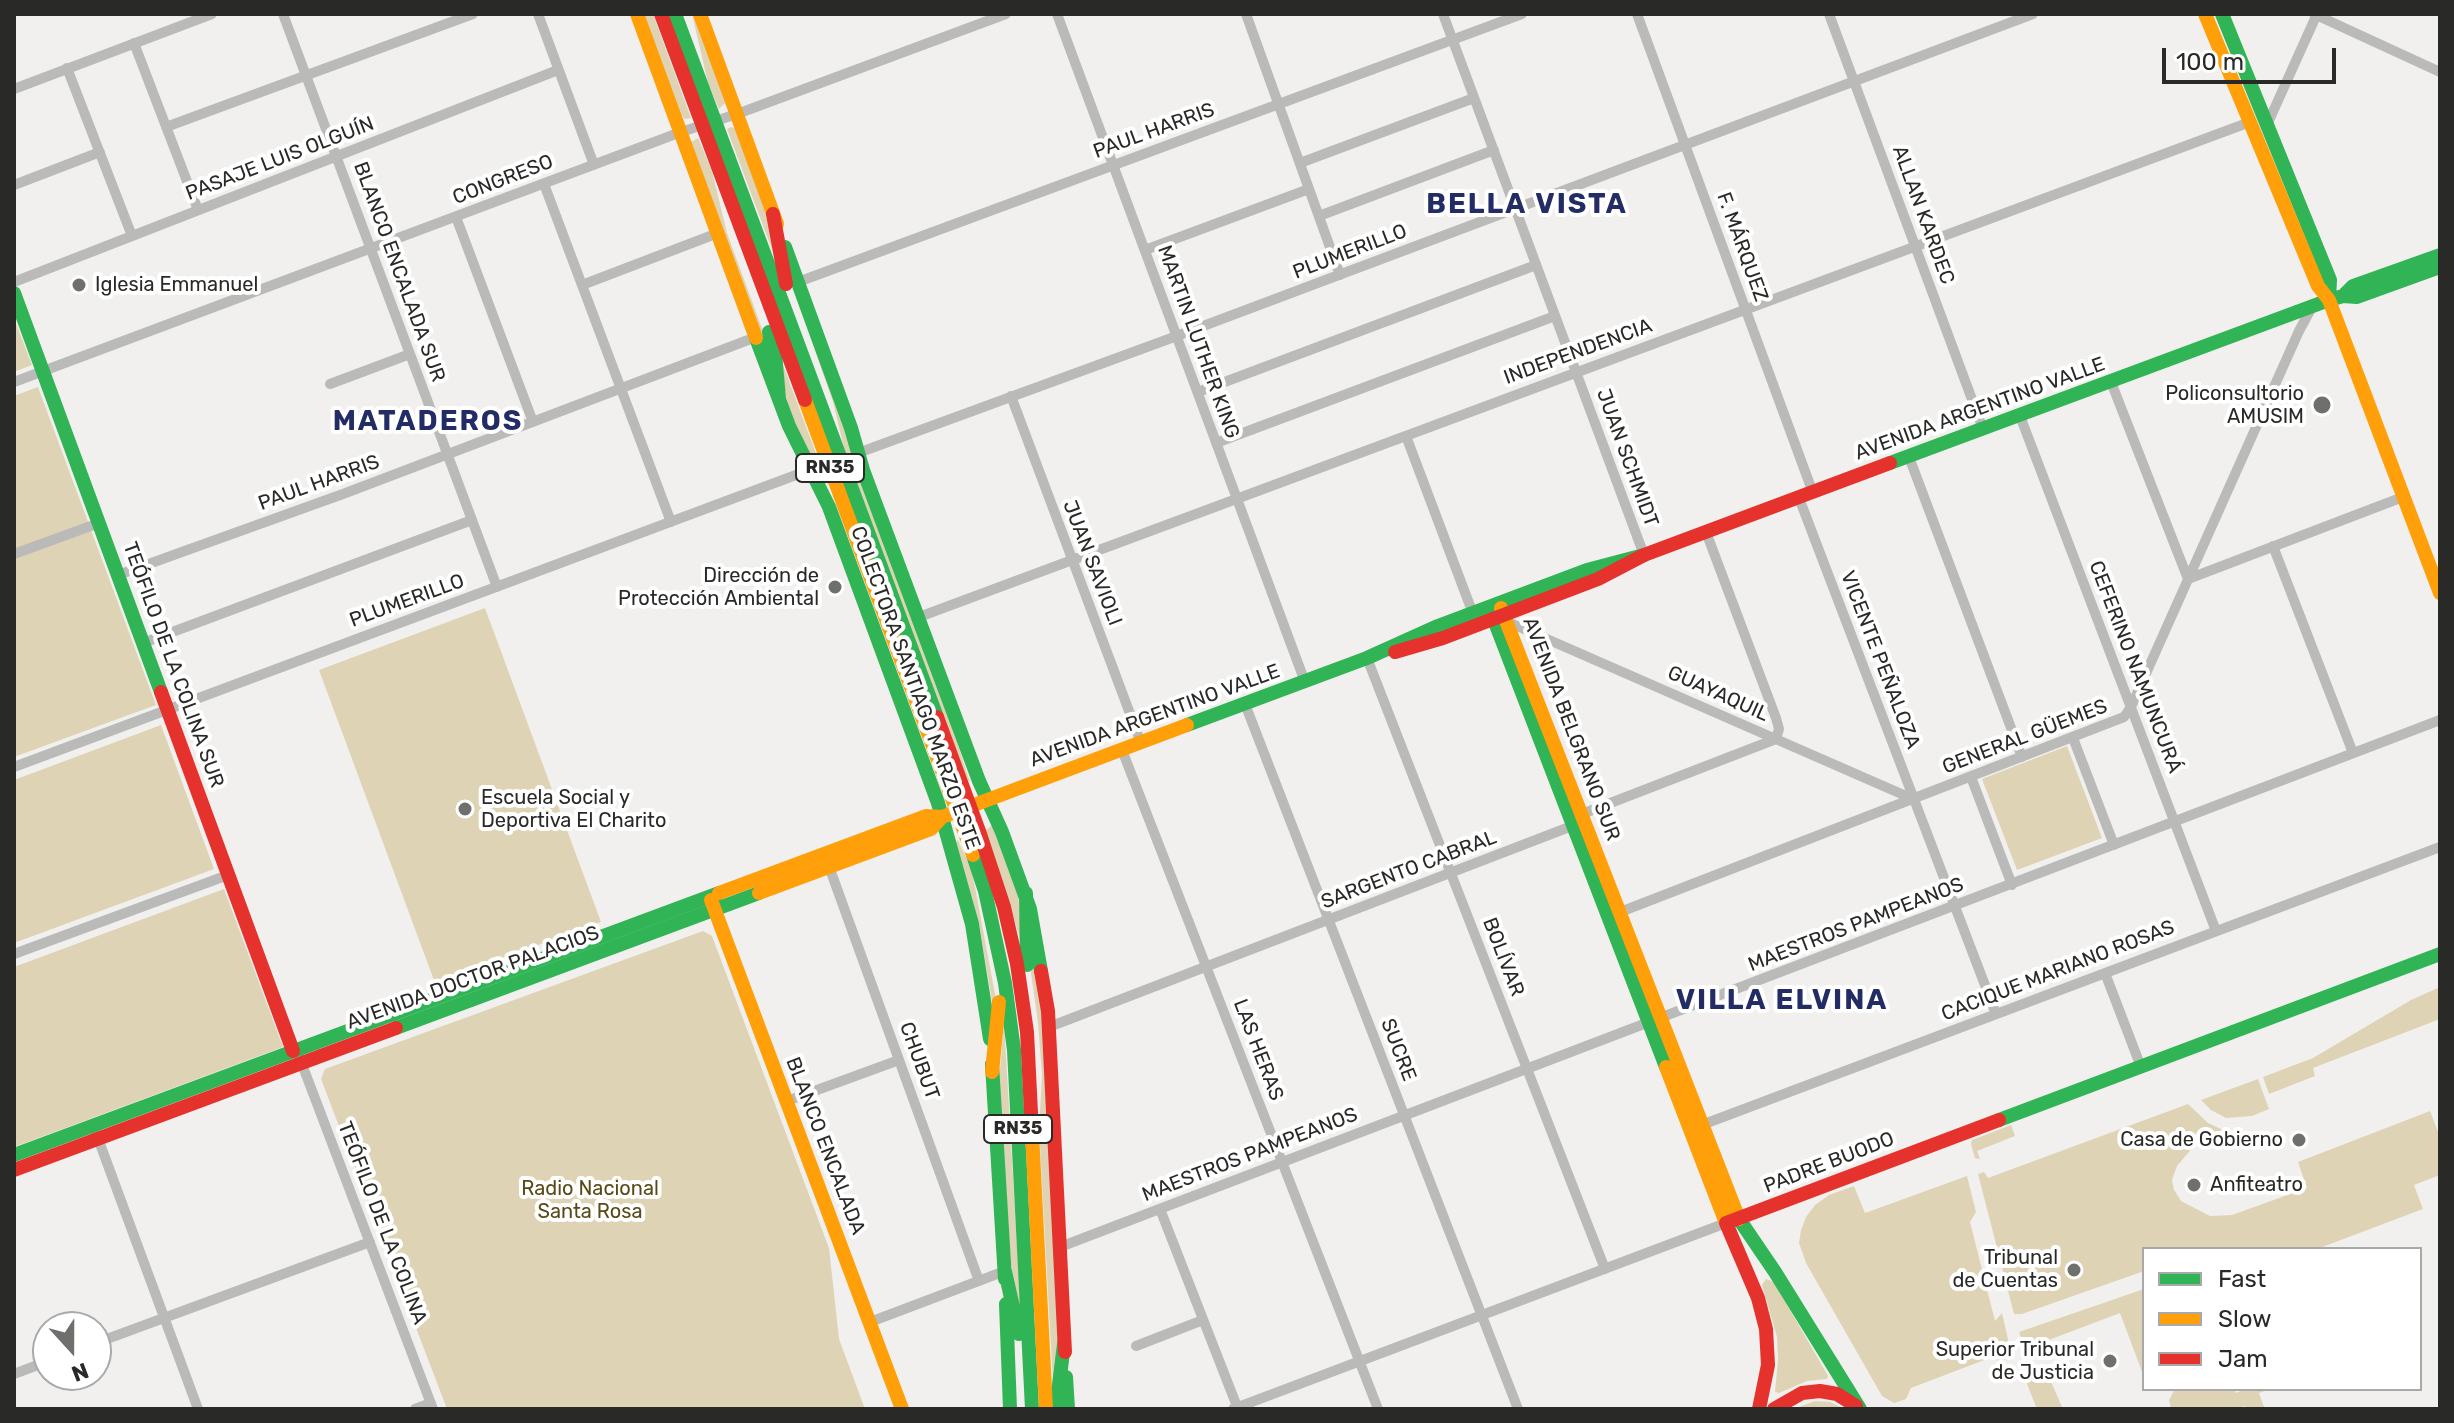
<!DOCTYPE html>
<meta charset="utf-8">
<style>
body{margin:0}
#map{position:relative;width:2454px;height:1423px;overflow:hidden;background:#f1f0ee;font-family:Rubik,sans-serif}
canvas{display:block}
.frame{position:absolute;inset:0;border:16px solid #292927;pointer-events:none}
.legend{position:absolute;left:2142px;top:1247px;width:280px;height:144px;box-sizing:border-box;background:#fff;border:2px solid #a9a9a9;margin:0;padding:10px 14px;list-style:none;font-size:24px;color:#292927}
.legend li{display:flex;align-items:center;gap:16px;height:40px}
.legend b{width:40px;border:2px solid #a9a9a9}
.north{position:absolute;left:32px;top:1311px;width:80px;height:80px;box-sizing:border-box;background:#fff;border:2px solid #a9a9a9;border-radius:50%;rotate:159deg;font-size:22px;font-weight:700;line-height:32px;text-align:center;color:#292927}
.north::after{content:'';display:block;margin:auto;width:28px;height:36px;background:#6f6f6d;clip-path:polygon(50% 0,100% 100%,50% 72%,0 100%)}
.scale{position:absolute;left:2162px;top:48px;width:174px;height:36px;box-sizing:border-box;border:4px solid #292927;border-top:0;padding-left:10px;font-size:24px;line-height:28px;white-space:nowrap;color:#292927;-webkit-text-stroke:6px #fff;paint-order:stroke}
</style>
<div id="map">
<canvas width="2454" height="1423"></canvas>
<div class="frame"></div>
<ul class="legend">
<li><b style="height:10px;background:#30b455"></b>Fast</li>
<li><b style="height:10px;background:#ff9f0a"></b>Slow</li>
<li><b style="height:10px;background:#e5322d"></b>Jam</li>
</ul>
<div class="north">N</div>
<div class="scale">100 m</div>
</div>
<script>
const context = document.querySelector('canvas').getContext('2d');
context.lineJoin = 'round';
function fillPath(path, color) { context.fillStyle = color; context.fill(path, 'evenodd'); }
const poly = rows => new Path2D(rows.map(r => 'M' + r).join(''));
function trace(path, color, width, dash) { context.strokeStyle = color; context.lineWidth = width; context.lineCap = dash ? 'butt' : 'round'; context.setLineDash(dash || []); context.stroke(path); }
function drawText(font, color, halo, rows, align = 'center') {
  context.font = font + ' Rubik,sans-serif'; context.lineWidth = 8; context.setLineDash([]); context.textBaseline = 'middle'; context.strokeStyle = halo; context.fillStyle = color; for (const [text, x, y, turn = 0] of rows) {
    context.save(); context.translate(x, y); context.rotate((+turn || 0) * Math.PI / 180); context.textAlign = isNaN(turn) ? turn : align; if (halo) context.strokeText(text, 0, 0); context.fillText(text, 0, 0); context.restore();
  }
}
const green = poly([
 [644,14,653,14,691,118,685,119,682,116],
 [692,14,695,14,725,103,719,109,708,83],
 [731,127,735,128,771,225,777,263,727,129],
 [698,138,712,171,727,233,770,350,768,351,691,142],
 [788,273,846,430,854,467,936,678,970,782,968,781,844,448,833,402],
 [14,318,32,365,14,372],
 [779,354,828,486,798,432,787,401],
 [38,387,156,705,14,757,14,396],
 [485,608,601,922,435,983,319,670],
 [161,725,214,869,14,943,14,780],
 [2067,746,2102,838,2017,870,1982,779],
 [991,826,994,826,1018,888,1022,945,986,830],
 [958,840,972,871,995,994,994,1014,980,929,955,843],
 [224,889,283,1047,14,1147,14,967],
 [703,931,712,936,829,1248,839,1339,865,1409,447,1409,321,1079,325,1069],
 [1030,943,1042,1012,1059,1333,1053,1383,1039,1129,1042,1075,1038,1023,1030,966],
 [2440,987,2440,1019,2313,1068,2315,1076,2269,1094,2263,1077,2313,1058,2411,1000],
 [1004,1022,1021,1314,1011,1264,999,1081],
 [2258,1079,2269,1109,2252,1116,2226,1118,2211,1110,2201,1100],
 [2188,1104,2208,1123,2223,1130,2204,1137,2194,1146,2177,1166,2172,1180,2174,1190,2181,1201,2210,1216,2232,1215,2307,1188,2298,1162,2430,1111,2440,1137,2440,1175,2414,1185,2423,1209,2317,1249,2144,1249,2144,1271,2022,1314,2014,1314,1978,1174,1984,1172,1988,1178],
 [2011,1125,2015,1136,1977,1151,1980,1159,1975,1158,1971,1144,1972,1140],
 [1967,1176,1976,1212,1970,1222,1995,1321,2002,1313,2011,1352,2006,1359,1996,1365,2000,1354,1911,1388,1906,1399,1894,1403,1882,1396,1806,1263,1799,1243,1801,1230,1806,1217,1815,1205,1829,1195,1854,1186,1865,1213],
 [1766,1279,1774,1282,1828,1376,1827,1379,1807,1381,1779,1393,1775,1392,1778,1360,1777,1337,1762,1285],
 [2144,1289,2144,1377,2120,1313,2025,1349,2019,1332],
 [2023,1374,2051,1382,2063,1409,2037,1409],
 [2175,1389,2234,1389,2236,1393,2246,1389,2270,1389,2259,1393,2264,1407,2259,1409,2248,1409,2244,1406,2235,1409,2171,1409,2169,1400],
 [1815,1401,1830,1402,1845,1409,1793,1409]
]);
const street = poly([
 [283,14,497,587],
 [538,14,594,165],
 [1057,14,1305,682],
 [1246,14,1340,275],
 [1443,14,1644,555],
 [1637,14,1813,493],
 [1829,14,1983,429],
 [2314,14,2440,72],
 [134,43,198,210],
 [67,68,132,236],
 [14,89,212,14],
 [2267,125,2317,14],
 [166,127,473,14],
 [1300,163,1474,98],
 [544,184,671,522],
 [14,185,100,152],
 [1319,216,1494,150],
 [456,217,533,422],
 [1145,250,1309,189],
 [14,282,558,70],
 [798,282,1522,14],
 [582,285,718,233],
 [14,382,681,132,737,114,1006,14],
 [2111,382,2188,579,2403,497],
 [330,384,410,354],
 [1198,392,1536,265],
 [1011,396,1141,743],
 [2020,416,2216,931],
 [1406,436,1475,619],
 [1216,443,1555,316],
 [858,453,1166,340,2033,14],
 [1909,457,2022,757],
 [1799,498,1996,1014],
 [1706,532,1776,718,1779,729,1776,739],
 [2273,546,2353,753],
 [14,554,99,523],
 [118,575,343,494,756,337],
 [919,617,2250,122],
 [1508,622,1913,799],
 [143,643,472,520],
 [1367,658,1605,1269],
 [1245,704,1518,1409],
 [2073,738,2114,845],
 [1122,750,1378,1409],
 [14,767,812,469],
 [1971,777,2012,885],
 [827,861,979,1281],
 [1615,914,2124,717,2131,707,2299,331,2312,307],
 [14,954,228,875],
 [2105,973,2141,1067],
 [1049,1027,1572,826,1582,814,1776,739],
 [300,1059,433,1409],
 [787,1101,899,1060],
 [1699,1126,2440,847],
 [96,1133,198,1409],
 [1160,1209,1238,1409],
 [1060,1247,2440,720],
 [870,1322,1005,1271],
 [96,1343,370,1242],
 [1136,1346,1203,1320],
 [14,1374,48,1361],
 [415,1409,431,1403],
 [1233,1409,1726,1223]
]);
const fast = poly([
 [675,14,937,717],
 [2222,14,2330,280,2329,300],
 [785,247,851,428,863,470,979,781,1002,832,1030,909,1041,971],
 [14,293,161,692],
 [2343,296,2357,297,2440,267],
 [2329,300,2343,296,2353,286,2440,255],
 [769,332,775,353,779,398],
 [756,338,789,426,829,507,938,803,972,924,990,1039],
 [1890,463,2329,300],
 [1491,612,1666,1067],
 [1187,725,1367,658,1438,626,1587,570,1644,555],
 [973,855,985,891,1005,983,1014,1050,1032,1409],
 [1026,893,1027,965],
 [396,1028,759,893],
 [992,1064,1005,1279],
 [1999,1120,2440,954],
 [14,1155,719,893],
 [1739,1219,1775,1272,1860,1409],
 [1005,1271,1019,1334],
 [1006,1304,1010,1409],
 [1066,1377,1068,1409],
 [1056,1409,1064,1344]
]);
const slow = poly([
 [637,14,756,338],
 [700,14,777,224],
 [2205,14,2318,286,2329,300,2440,593],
 [805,400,973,855],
 [1501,608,1739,1219],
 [719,893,926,816,942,817,1187,725],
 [759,893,931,829,942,817],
 [711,900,902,1409],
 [1666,1067,1726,1223],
 [992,1072,999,1002],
 [1031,1113,1046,1409]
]);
const jam = poly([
 [661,14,805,400],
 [773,214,786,284],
 [1395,652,1443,638,1598,579,1644,555,1890,463],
 [161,692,293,1051],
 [937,717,980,834,1004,907,1017,964,1027,1032,1031,1113],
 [1041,971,1048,1011,1065,1352],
 [14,1170,396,1028],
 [1759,1409,1768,1365,1766,1329,1758,1298,1726,1223,1999,1120],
 [1774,1409,1802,1393,1820,1391,1837,1394,1856,1406]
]);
const markers = [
 [79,285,8,"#6f6f6d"],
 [2322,405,10,"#6f6f6d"],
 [835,587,8,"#6f6f6d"],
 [465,809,8,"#6f6f6d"],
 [2299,1140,8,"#6f6f6d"],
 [2194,1185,8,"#6f6f6d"],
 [2074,1270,8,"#6f6f6d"],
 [2110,1361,8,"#6f6f6d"]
];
const shields = [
 [830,468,68],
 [1018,1129,68]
];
const shieldNames = [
 ["RN35",830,468],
 ["RN35",1018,1129]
];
const streetNames = [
 ["PAUL HARRIS",1154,131,-20],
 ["PASAJE LUIS OLGUÍN",280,159,-21],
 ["CONGRESO",503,180,-21],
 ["ALLAN KARDEC",1923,215,70],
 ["F. MÁRQUEZ",1742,247,70],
 ["PLUMERILLO",1350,252,-21],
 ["BLANCO ENCALADA SUR",399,272,70],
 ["MARTIN LUTHER KING",1198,342,70],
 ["INDEPENDENCIA",1578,352,-20],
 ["AVENIDA ARGENTINO VALLE",1980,409,-20],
 ["JUAN SCHMIDT",1627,458,70],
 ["PAUL HARRIS",319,483,-20],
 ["JUAN SAVIOLI",1092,563,69],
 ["PLUMERILLO",407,601,-20],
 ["VICENTE PEÑALOZA",1880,660,69],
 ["TEÓFILO DE LA COLINA SUR",173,665,70],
 ["CEFERINO NAMUNCURÁ",2135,667,69],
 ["COLECTORA SANTIAGO MARZO ESTE",915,688,70],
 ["GUAYAQUIL",1718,694,24],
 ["AVENIDA ARGENTINO VALLE",1155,716,-20],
 ["AVENIDA BELGRANO SUR",1571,729,69],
 ["GENERAL GÜEMES",2025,737,-21],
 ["SARGENTO CABRAL",1409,870,-21],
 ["MAESTROS PAMPEANOS",1856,925,-21],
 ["BOLÍVAR",1503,957,69],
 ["CACIQUE MARIANO ROSAS",2058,971,-21],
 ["AVENIDA DOCTOR PALACIOS",473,978,-20],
 ["LAS HERAS",1258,1050,69],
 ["SUCRE",1398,1050,69],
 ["CHUBUT",919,1061,70],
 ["BLANCO ENCALADA",825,1146,69],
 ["MAESTROS PAMPEANOS",1250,1155,-21],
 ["PADRE BUODO",1829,1163,-21],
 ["TEÓFILO DE LA COLINA",382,1223,69]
];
const poiNames = [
 ["Iglesia Emmanuel",95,285,"left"],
 ["Policonsultorio",2304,394],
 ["AMUSIM",2304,417],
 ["Dirección de",819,576],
 ["Protección Ambiental",819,599],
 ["Escuela Social y",481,798,"left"],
 ["Deportiva El Charito",481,821,"left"],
 ["Casa de Gobierno",2283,1140],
 ["Anfiteatro",2210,1185,"left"],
 ["Tribunal",2058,1258],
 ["de Cuentas",2058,1281],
 ["Superior Tribunal",2094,1350],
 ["de Justicia",2094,1373]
];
const parkNames = [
 ["Radio Nacional",590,1189],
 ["Santa Rosa",590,1212]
];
const districtNames = [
 ["BELLA VISTA",1527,205],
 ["MATADEROS",428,422],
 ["VILLA ELVINA",1782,1001]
];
fillPath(green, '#ded4b5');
trace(street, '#babab9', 10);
trace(fast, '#30b455', 14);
trace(slow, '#ff9f0a', 14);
trace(jam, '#e5322d', 14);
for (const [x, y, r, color] of markers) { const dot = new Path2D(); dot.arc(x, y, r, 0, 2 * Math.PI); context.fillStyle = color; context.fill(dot); trace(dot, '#fff', 3); }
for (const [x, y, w] of shields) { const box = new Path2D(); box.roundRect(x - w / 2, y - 14, w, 28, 6); context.fillStyle = '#fff'; context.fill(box); trace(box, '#292927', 2); }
drawText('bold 18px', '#292927', null, shieldNames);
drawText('20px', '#292927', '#fff', streetNames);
drawText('20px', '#292927', '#fff', poiNames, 'right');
drawText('20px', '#584917', '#fff', parkNames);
context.letterSpacing = '2px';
drawText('bold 28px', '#232c65', '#fff', districtNames);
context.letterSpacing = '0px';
</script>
